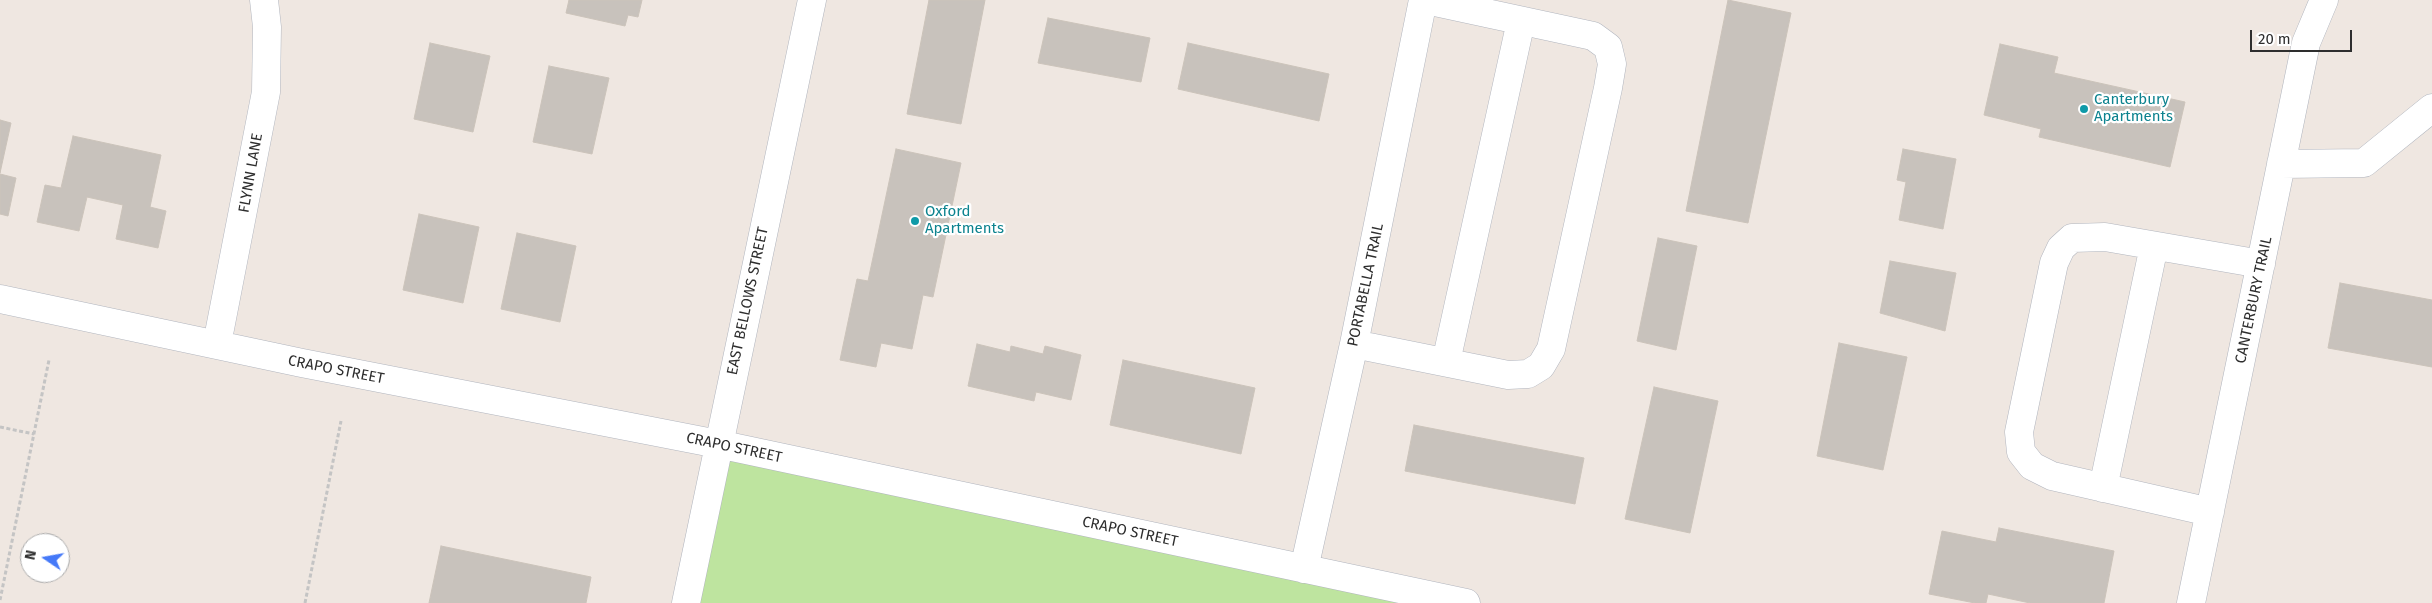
<!DOCTYPE html>
<style>
body{margin:0}
#map{position:relative;width:2432px;height:603px;overflow:hidden;background:#efe7e1;font-family:"Fira Sans",sans-serif}
canvas{display:block}
.north{position:absolute;left:20px;top:533px;width:50px;height:50px;box-sizing:border-box;background:#fff;border:1px solid #ababab;border-radius:50%;rotate:282deg;font-size:14px;font-weight:700;line-height:20px;text-align:center;color:#2e2e2e}
.north::after{content:'';display:block;margin:auto;width:18px;height:22px;background:#4579f8;clip-path:polygon(50% 0,100% 100%,50% 72%,0 100%)}
.scale{position:absolute;left:2250px;top:30px;width:102px;height:22px;box-sizing:border-box;border:2px solid #2e2e2e;border-top:0;padding-left:6px;font-size:15px;line-height:18px;white-space:nowrap;color:#2e2e2e;-webkit-text-stroke:4px #fff;paint-order:stroke}
</style>
<div id="map">
<canvas width="2432" height="603"></canvas>
<div class="north">N</div>
<div class="scale">20 m</div>
</div>
<script>
const context = document.querySelector('canvas').getContext('2d');
context.lineJoin = 'round';
function fillPath(path, color) { context.fillStyle = color; context.fill(path, 'evenodd'); }
const poly = rows => new Path2D(rows.map(r => 'M' + r).join(''));
function trace(path, color, width, dash) { context.strokeStyle = color; context.lineWidth = width; context.lineCap = dash ? 'butt' : 'round'; context.setLineDash(dash || []); context.stroke(path); }
function drawText(font, color, halo, rows, align = 'center') {
  context.font = font + ' "Fira Sans",sans-serif'; context.lineWidth = 4.5; context.setLineDash([]); context.textBaseline = 'middle'; context.strokeStyle = halo; context.fillStyle = color; for (const [text, x, y, turn = 0] of rows) {
    context.save(); context.translate(x, y); context.rotate((+turn || 0) * Math.PI / 180); context.textAlign = isNaN(turn) ? turn : align; if (halo) context.strokeText(text, 0, 0); context.fillText(text, 0, 0); context.restore();
  }
}
const green = poly([
 [718,444,1466,603,686,603]
]);
const building = poly([
 [569,0,642,0,638,17,628,15,625,26,566,13,569,0],
 [929,0,985,0,961,124,907,114,929,0],
 [1728,0,1791,13,1748,223,1686,211,1728,0],
 [1048,18,1150,38,1141,82,1038,63,1048,18],
 [430,43,490,56,473,132,414,119,430,43],
 [1188,43,1329,74,1319,121,1178,89,1188,43],
 [2000,44,2058,57,2054,73,2185,102,2170,167,2039,137,2041,129,1984,115,2000,44],
 [549,66,609,78,592,154,533,142,549,66],
 [0,120,11,123,0,173,0,120],
 [73,136,161,155,150,207,166,211,158,248,116,239,123,205,87,197,79,231,37,222,45,185,61,188,73,136],
 [896,149,961,163,933,297,923,295,912,349,881,343,876,367,840,360,857,279,868,281,896,149],
 [1903,149,1956,159,1943,229,1899,220,1906,182,1897,180,1903,149],
 [0,174,16,178,8,216,0,214,0,174],
 [419,214,479,227,463,303,403,290,419,214],
 [517,233,576,246,560,322,501,309,517,233],
 [1658,238,1697,246,1676,350,1637,341,1658,238],
 [1890,261,1956,273,1945,331,1880,313,1890,261],
 [2340,283,2432,300,2432,367,2328,348,2340,283],
 [1839,343,1907,357,1883,470,1817,456,1839,343],
 [977,344,1010,352,1011,346,1043,354,1045,346,1081,355,1071,400,1036,392,1034,401,968,386,977,344],
 [1123,360,1255,388,1241,454,1110,425,1123,360],
 [1654,387,1718,401,1690,533,1625,519,1654,387],
 [1414,425,1584,458,1575,504,1405,471,1414,425],
 [1999,528,2114,551,2104,603,2030,603,1988,594,1986,603,1975,603,1929,594,1942,531,1996,542,1999,528],
 [441,546,591,577,586,603,429,603,441,546]
]);
const path = poly([
 [0,427,34,434],
 [0,600,49,360],
 [305,603,341,421]
]);
const minor = poly([
 [2281,164,2364,163,2432,108],
 [0,299,302,363,718,444,1466,603],
 [217,344,266,92,267,27,264,0],
 [1354,344,1508,375,1528,374,1541,366,1551,349,1608,88,1612,64,1608,47,1593,36,1426,0],
 [1446,362,1521,21],
 [2103,488,2154,246],
 [2210,512,2052,476,2032,466,2021,452,2019,432,2054,263,2061,248,2072,238,2105,237,2261,264],
 [1304,569,1354,344,1423,0],
 [686,603,812,0],
 [2191,603,2306,43,2324,0]
]);
const markers = [
 [2084,109,5,"#0f9aa8"],
 [915,221,5,"#0f9aa8"]
];
const cultureNames = [
 ["Canterbury",2094,100],
 ["Apartments",2094,117],
 ["Oxford",925,212],
 ["Apartments",925,229]
];
const streetNames = [
 ["FLYNN LANE",251,173,-80],
 ["PORTABELLA TRAIL",1366,285,-78],
 ["CANTERBURY TRAIL",2254,300,-78],
 ["EAST BELLOWS STREET",748,301,-78],
 ["CRAPO STREET",336,370,11],
 ["CRAPO STREET",734,448,12],
 ["CRAPO STREET",1130,532,12]
];
fillPath(green, '#bee49f');
fillPath(building, '#c8c2bc');
trace(building, '#cbc3ba', 1);
trace(minor, '#b1b5be', 29);
trace(path, '#c4c4c4', 3, [4, 2.5]);
trace(minor, '#fff', 28);
for (const [x, y, r, color] of markers) { const dot = new Path2D(); dot.arc(x, y, r, 0, 2 * Math.PI); context.fillStyle = color; context.fill(dot); trace(dot, '#fff', 2); }
drawText('15px', '#0d838f', '#fff', cultureNames, 'left');
drawText('15px', '#2e2e2e', '#fff', streetNames);
</script>
